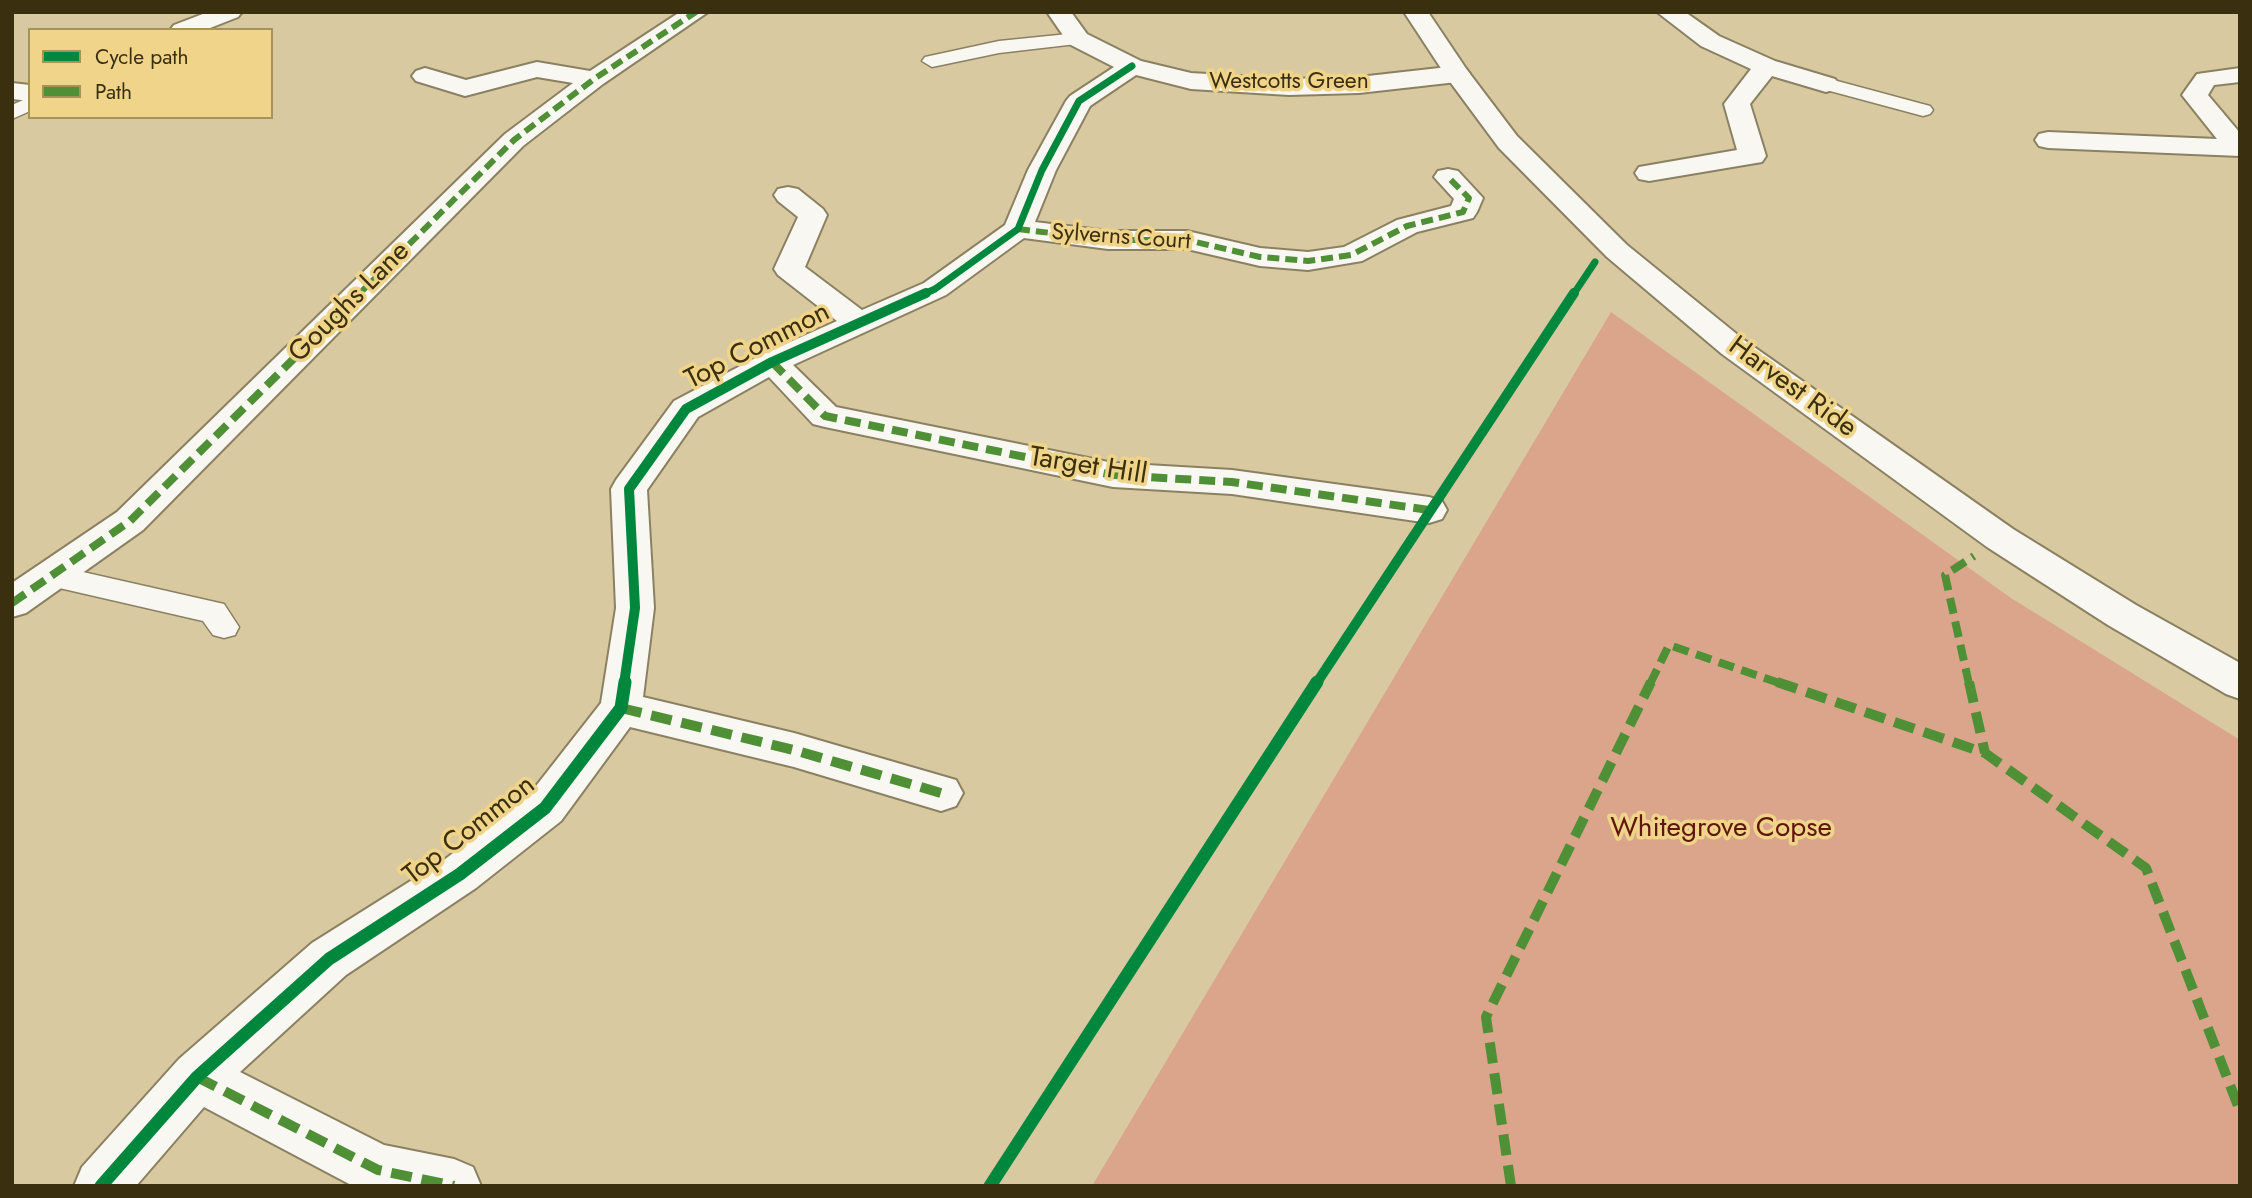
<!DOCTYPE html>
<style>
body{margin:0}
#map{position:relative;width:2252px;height:1198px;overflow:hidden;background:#d8c9a0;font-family:Jost,sans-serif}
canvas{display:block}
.frame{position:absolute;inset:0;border:14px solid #3a3010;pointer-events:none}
.legend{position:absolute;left:28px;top:28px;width:245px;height:91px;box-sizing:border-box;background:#efd489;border:2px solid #a79259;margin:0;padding:9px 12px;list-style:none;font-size:21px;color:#3a3010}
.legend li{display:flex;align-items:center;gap:14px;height:35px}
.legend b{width:35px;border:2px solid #a79259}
</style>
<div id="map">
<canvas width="2252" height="1198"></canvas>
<div class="frame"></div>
<ul class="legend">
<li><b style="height:9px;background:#00873e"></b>Cycle path</li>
<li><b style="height:9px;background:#4f9036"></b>Path</li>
</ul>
</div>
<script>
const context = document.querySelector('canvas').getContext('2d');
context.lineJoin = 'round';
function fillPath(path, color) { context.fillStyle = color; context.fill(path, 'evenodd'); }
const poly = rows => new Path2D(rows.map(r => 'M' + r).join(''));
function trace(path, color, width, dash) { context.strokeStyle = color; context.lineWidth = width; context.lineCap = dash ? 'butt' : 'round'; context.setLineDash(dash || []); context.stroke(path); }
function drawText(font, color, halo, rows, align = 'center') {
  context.font = font + ' Jost,sans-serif'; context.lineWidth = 7; context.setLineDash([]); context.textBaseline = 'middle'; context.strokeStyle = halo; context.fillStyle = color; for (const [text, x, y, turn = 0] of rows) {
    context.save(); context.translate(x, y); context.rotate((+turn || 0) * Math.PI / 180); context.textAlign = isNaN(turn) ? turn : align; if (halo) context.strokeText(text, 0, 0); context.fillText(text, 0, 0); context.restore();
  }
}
const forest = poly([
 [1611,312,2011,598,2240,740,2240,1186,1092,1186]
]);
const service = poly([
 [1078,33,1085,35,1087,39,1085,43,999,53,932,67,922,61,925,57,999,41,1078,33],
 [1826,78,1930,106,1933,110,1930,114,1923,116,1819,88,1816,84,1819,80,1826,78],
 [30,97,30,111,12,119,12,105,30,97],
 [52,565,224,604,239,627,235,635,224,638,213,635,203,621,42,584,37,576,42,568,52,565]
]);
const minor = poly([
 [208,12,242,12,238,17,205,30,170,30,174,25,208,12],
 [680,12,708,12,603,84,523,146,143,530,26,613,12,617,12,583,117,512,505,134,573,83,537,77,465,96,416,81,412,76,416,71,425,68,466,80,537,62,590,71,680,12],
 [1047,12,1071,12,1087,34,1141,61,1191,73,1289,79,1359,77,1457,66,1466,69,1470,74,1466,79,1457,82,1359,93,1289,95,1191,89,1136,75,1090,106,1056,170,1035,222,1108,231,1187,231,1260,248,1308,252,1344,247,1397,220,1451,206,1454,199,1434,177,1438,171,1448,169,1458,171,1483,198,1477,212,1473,218,1417,232,1362,261,1308,270,1260,266,1187,249,1108,249,1024,238,946,295,793,365,836,407,1113,463,1232,470,1429,497,1442,501,1447,510,1442,519,1429,523,1232,494,1113,487,825,427,813,424,769,377,698,417,647,490,654,608,643,697,794,733,956,780,963,793,956,806,941,811,794,767,630,727,561,821,476,888,346,975,240,1072,384,1145,454,1159,473,1167,481,1186,353,1186,204,1107,136,1186,74,1186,82,1167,179,1059,312,943,444,860,529,795,601,703,616,608,611,489,616,480,674,401,761,355,837,321,778,275,774,269,798,217,778,201,774,195,778,189,788,187,798,189,823,209,827,215,805,267,862,310,924,283,1005,225,1028,170,1066,101,1070,96,1114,67,1069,44,1047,12],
 [1657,12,1685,12,1719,36,1775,61,1835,79,1839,84,1835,89,1826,92,1772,76,1750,104,1766,156,1762,162,1649,181,1639,179,1635,173,1639,167,1737,150,1724,104,1751,69,1701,46,1657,12],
 [2240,68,2240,82,2214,85,2208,95,2240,133,2240,156,2048,148,2039,146,2035,140,2039,134,2048,132,2217,139,2182,95,2197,74,2240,68],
 [12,83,30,85,30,101,12,99,12,83]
]);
const tertiary = poly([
 [1404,12,1428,12,1467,70,1517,136,1627,245,1744,340,2013,529,2136,605,2240,663,2240,699,2226,694,2108,625,1987,547,1722,354,1607,257,1499,148,1448,79,1404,12]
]);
const quietFar2 = poly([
 [1018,229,1108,240,1187,240,1260,257,1308,261,1351,255,1407,226,1463,212,1469,198,1448,177],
 [358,295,514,140,594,79,696,12]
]);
const quietFar1 = poly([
 [772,362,825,416,1113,475,1232,482,1429,510],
 [12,603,130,521,360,293],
 [1650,684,1669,645,1782,684],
 [1969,684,1945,575,1974,556]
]);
const quiet = poly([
 [1777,682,1985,753,2146,868,2240,1111],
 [1969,682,1985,753],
 [621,708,794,750,941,793],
 [197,1077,378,1170,454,1186],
 [1511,1186,1486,1017,1651,682]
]);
const cyclewayFar2 = poly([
 [922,295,935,289,1018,229,1042,170,1079,101,1132,66],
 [1573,295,1595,262]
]);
const cyclewayFar1 = poly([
 [624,684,635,608,629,489,686,409,772,362,926,293],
 [1316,684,1574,293]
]);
const cycleway = poly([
 [101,1186,197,1077,329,959,460,874,545,808,621,708,625,682],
 [990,1186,1317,682]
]);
const farStreetnames = [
 ["Westcotts Green",1289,82],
 ["Sylverns Court",1121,238,4]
];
const streetNames = [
 ["Goughs Lane",350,303,-45],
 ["Top Common",758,347,-27],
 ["Harvest Ride",1792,388,36],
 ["Target Hill",1088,467,9],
 ["Top Common",470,831,-38]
];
const parkNames = [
 ["Whitegrove Copse",1721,829]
];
fillPath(forest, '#daa58b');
trace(service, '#8a8062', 3);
trace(minor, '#8a8062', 4);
trace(tertiary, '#8a8062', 4);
fillPath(service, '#f9f7f1');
fillPath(minor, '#f9f7f1');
fillPath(tertiary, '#f9f7f1');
trace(quietFar2, '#4f9036', 6, [12, 6]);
trace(quietFar1, '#4f9036', 8, [16, 8]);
trace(quiet, '#4f9036', 10, [21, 10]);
trace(cyclewayFar2, '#00873e', 7);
trace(cyclewayFar1, '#00873e', 10);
trace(cycleway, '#00873e', 13);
drawText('23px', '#3a3010', '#efd489', farStreetnames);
drawText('28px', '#3a3010', '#efd489', streetNames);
drawText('28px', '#61160d', '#efd489', parkNames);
</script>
